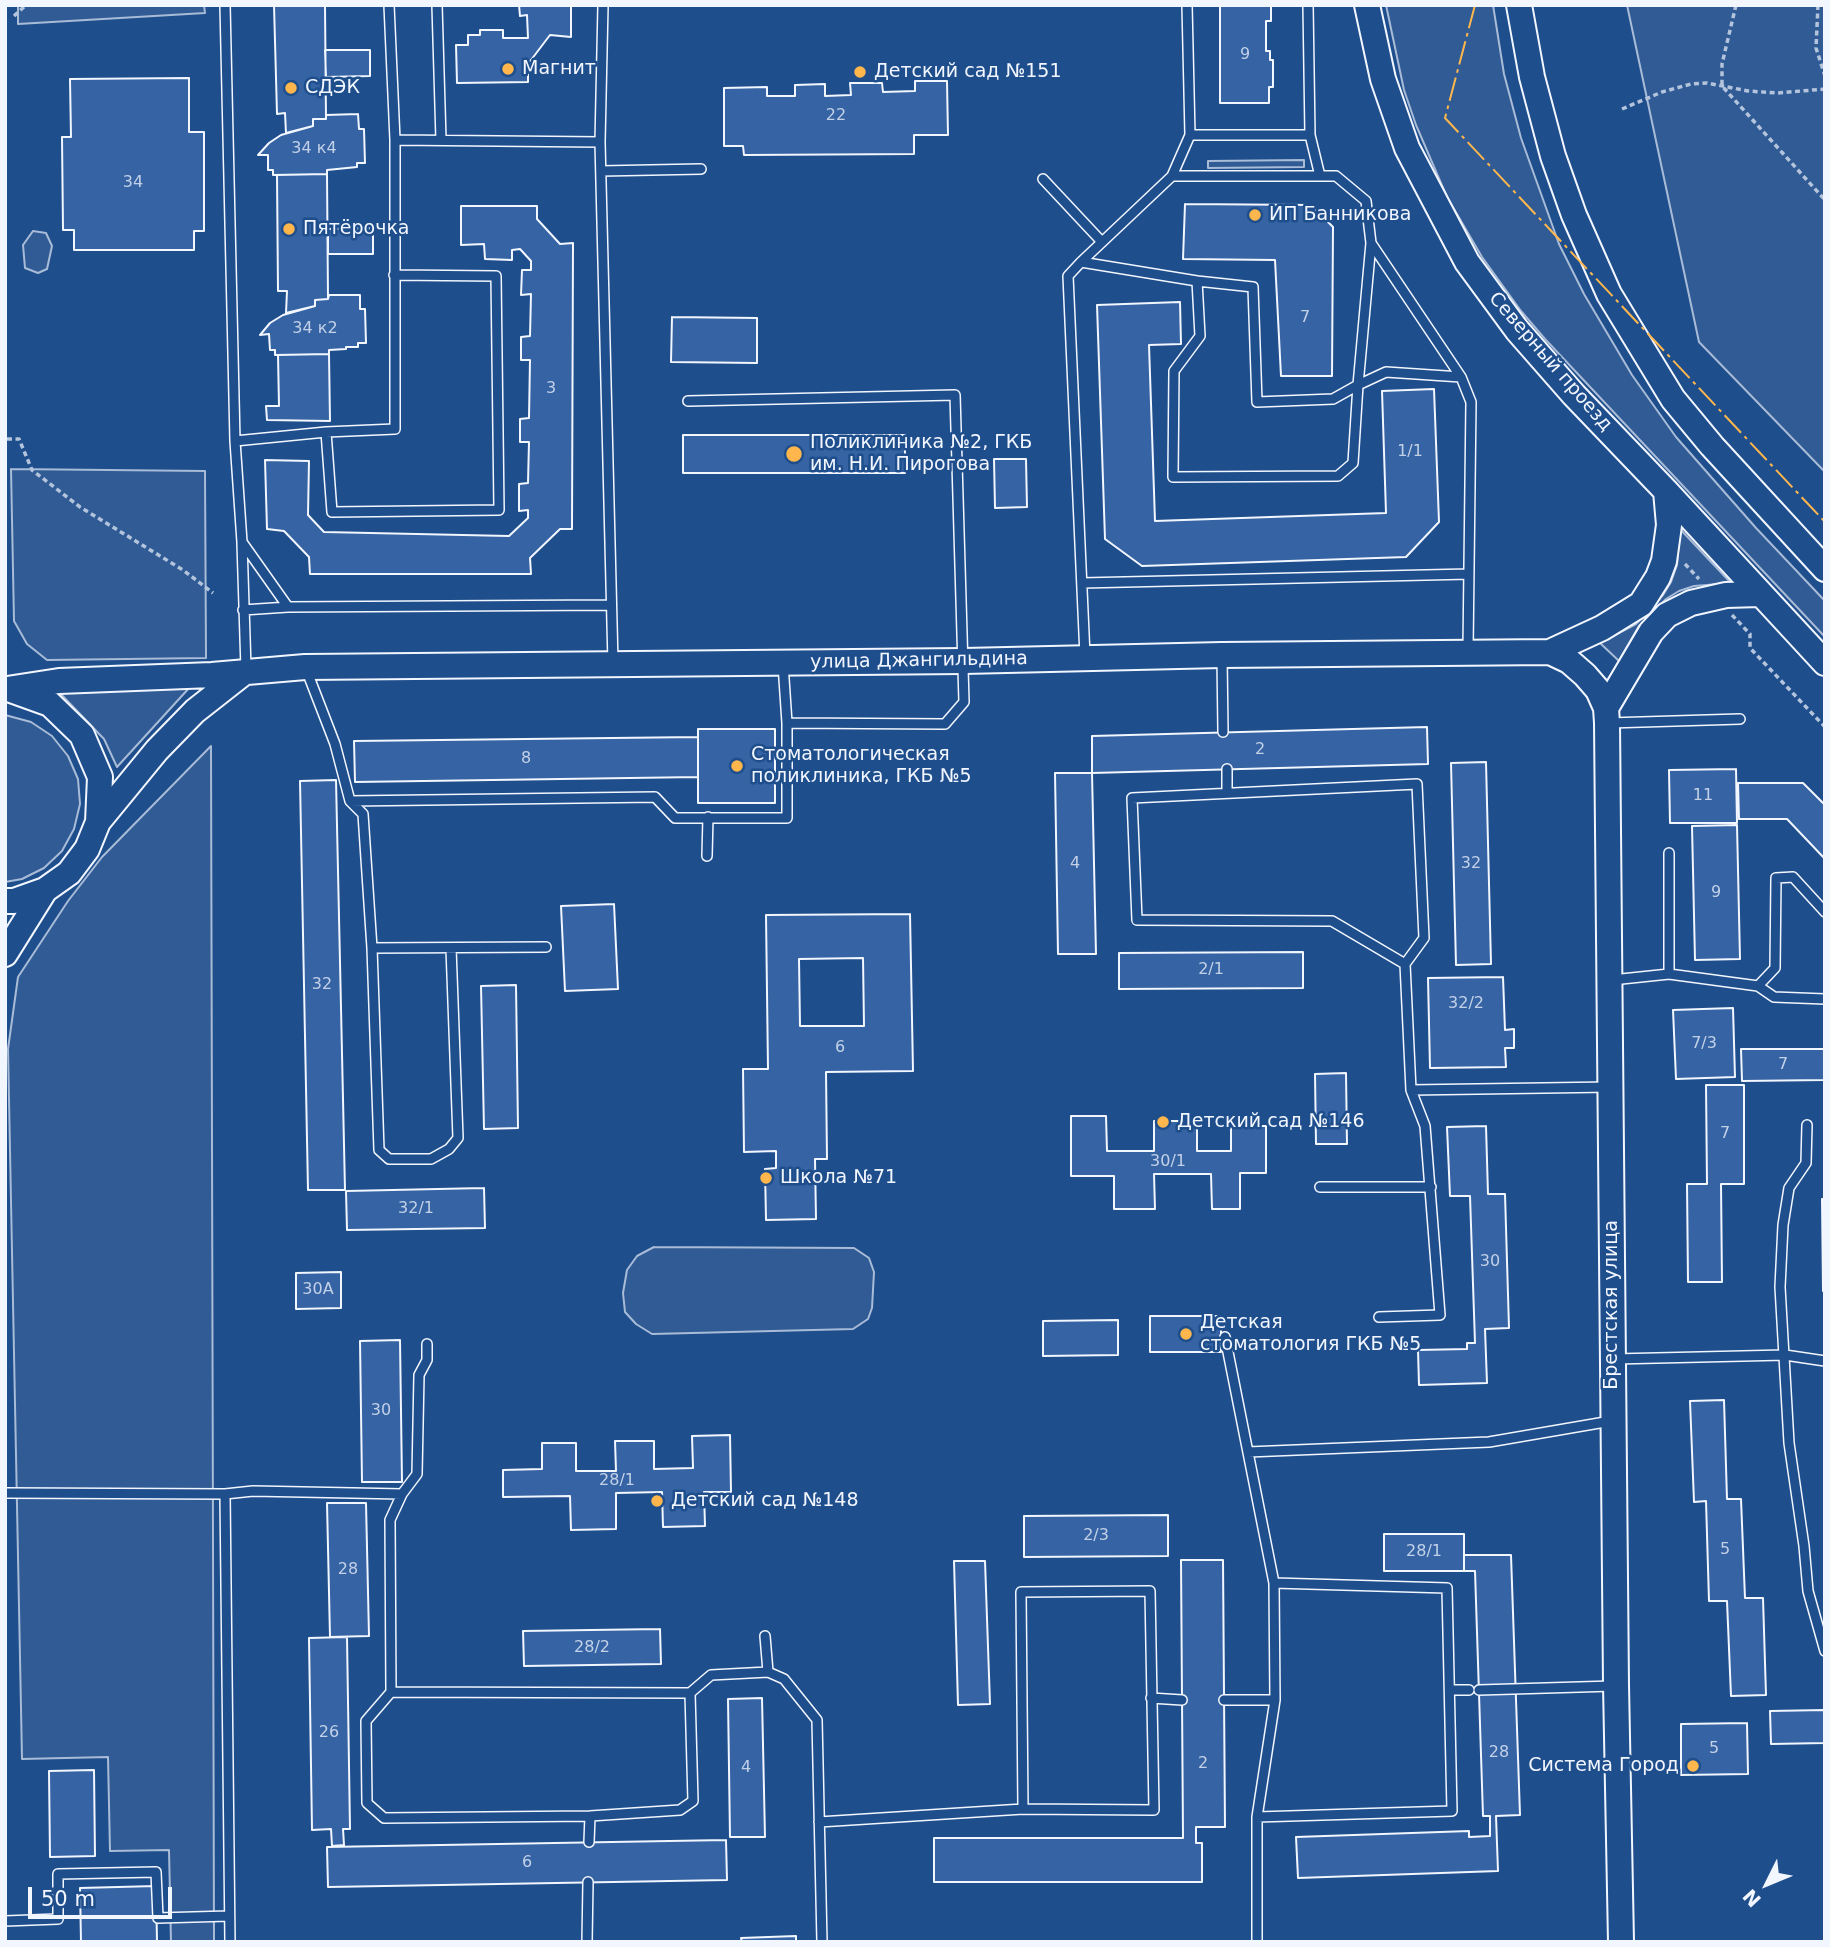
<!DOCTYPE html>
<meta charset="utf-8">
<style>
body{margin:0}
#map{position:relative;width:1830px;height:1947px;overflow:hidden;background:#1f4e8c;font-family:"DejaVu Sans",sans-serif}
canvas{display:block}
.frame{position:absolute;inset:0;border:7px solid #f2f6ff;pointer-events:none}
.north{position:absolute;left:1732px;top:1849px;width:70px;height:70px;-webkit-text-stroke:5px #1f4e8c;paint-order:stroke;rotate:227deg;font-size:19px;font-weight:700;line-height:28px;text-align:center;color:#f2f6ff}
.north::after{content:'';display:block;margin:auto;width:24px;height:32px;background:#f2f6ff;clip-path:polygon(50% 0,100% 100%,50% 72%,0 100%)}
.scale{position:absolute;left:28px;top:1887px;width:144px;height:32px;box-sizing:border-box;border:4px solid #f2f6ff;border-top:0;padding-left:9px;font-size:21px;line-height:24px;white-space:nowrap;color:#f2f6ff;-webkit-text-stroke:5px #1f4e8c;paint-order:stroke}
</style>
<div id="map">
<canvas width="1830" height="1947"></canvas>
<div class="frame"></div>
<div class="north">N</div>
<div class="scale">50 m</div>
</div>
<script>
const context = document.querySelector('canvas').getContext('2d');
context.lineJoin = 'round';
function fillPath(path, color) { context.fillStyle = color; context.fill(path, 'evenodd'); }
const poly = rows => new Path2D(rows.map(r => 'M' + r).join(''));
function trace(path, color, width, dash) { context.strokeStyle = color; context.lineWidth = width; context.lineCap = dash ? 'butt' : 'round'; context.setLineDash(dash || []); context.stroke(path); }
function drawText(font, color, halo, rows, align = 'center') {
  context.font = font + ' "DejaVu Sans",sans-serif'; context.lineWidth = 5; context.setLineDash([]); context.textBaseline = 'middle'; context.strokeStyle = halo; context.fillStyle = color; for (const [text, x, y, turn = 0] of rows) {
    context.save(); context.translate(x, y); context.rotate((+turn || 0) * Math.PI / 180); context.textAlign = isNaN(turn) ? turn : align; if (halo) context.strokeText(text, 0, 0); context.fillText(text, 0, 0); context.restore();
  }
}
const green = poly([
 [18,5,204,5,205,13,18,24,18,5],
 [1386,5,1493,5,1504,74,1521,138,1559,244,1584,294,1632,375,1676,437,1756,528,1825,601,1825,637,1545,339,1521,311,1482,257,1447,197,1416,125,1404,90,1386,5],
 [1627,5,1825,5,1825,472,1699,342,1627,5],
 [1304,160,1304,167,1208,168,1208,161,1304,160],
 [33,231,46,233,52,246,47,269,38,273,25,268,23,245,33,231],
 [11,469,205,471,206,658,47,660,27,644,14,621,11,469],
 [1680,529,1731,583,1694,586,1679,591,1666,599,1639,626,1619,661,1600,643,1636,624,1663,595,1671,582,1677,565,1680,529],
 [190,687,117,767,104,739,55,688,190,687],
 [5,715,31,722,52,736,68,756,78,779,80,804,74,829,62,851,44,868,22,879,5,882,5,715],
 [211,746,214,1942,171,1942,169,1850,110,1851,108,1757,22,1759,8,1049,18,977,68,901,102,857,211,746],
 [654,1247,854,1248,869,1258,874,1272,872,1308,868,1319,853,1329,652,1334,636,1324,625,1312,623,1293,627,1270,637,1256,654,1247]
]);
const building = poly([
 [274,5,325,5,326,119,313,119,313,126,286,133,285,113,277,114,274,5],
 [519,5,571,5,571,37,550,35,528,64,528,82,457,83,456,45,468,45,468,35,480,35,480,30,503,30,503,38,528,38,527,15,520,16,519,5],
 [1220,5,1271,5,1271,21,1266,21,1266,51,1270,51,1270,60,1273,60,1273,87,1269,87,1269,103,1220,103,1220,5],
 [325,50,370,50,370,76,326,77,325,50],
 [189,78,189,132,204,132,204,231,194,231,194,250,74,250,74,230,63,230,62,137,71,137,70,79,189,78],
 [915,81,947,81,948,135,914,135,914,154,744,155,743,146,724,146,724,88,767,87,767,96,795,96,795,85,825,84,825,96,851,95,850,83,882,83,883,92,915,91,915,81],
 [358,114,359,129,364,129,365,163,357,163,357,167,327,170,327,174,273,175,273,170,268,170,268,155,258,155,269,143,281,135,313,126,313,119,326,119,326,115,358,114],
 [327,174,328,299,315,300,315,306,286,313,287,291,278,291,277,175,327,174],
 [1185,204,1311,205,1333,227,1332,376,1281,376,1275,260,1183,259,1185,204],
 [461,206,537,206,537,219,560,244,573,243,572,529,560,529,530,558,531,574,310,574,309,557,284,531,267,529,265,460,309,461,308,515,324,532,509,536,528,518,528,510,519,511,519,484,528,483,529,442,520,442,520,419,529,418,530,360,521,360,521,337,530,336,531,294,521,295,522,270,531,270,531,261,520,249,512,250,512,260,485,259,484,244,461,245,461,206],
 [373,228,373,254,328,254,328,229,373,228],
 [329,295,360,295,360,309,365,309,366,343,358,343,358,347,346,347,346,349,329,350,329,354,275,355,275,350,270,350,269,334,260,335,270,323,283,315,315,306,315,300,328,299,329,295],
 [1180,302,1181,344,1149,345,1155,521,1386,513,1382,391,1434,389,1439,522,1406,557,1142,566,1105,539,1097,305,1180,302],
 [672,317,757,318,757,363,671,362,672,317],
 [329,354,330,421,267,420,266,406,279,406,278,355,329,354],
 [683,435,905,435,905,473,683,473,683,435],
 [994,459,1026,459,1027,507,995,508,994,459],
 [1427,727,1428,764,1092,773,1092,736,1427,727],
 [698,729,775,729,775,803,698,803,698,729],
 [698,737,698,777,355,782,354,741,698,737],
 [1486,762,1491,964,1456,965,1451,763,1486,762],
 [1736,769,1737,823,1670,823,1669,770,1736,769],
 [1055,773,1092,773,1096,954,1058,954,1055,773],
 [336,780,345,1190,308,1190,300,781,336,780],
 [1738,783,1803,783,1825,805,1825,859,1787,819,1739,819,1738,783],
 [1737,825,1740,959,1695,960,1692,826,1737,825],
 [614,904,618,989,565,991,561,906,614,904],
 [910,914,913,1071,826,1072,827,1159,815,1159,816,1219,766,1220,765,1169,776,1168,776,1151,744,1152,743,1069,768,1069,766,915,910,914],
 [863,958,864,1026,800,1026,799,959,863,958],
 [1303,952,1303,988,1119,989,1119,953,1303,952],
 [1503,977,1505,1030,1514,1029,1514,1048,1505,1048,1506,1067,1430,1068,1428,978,1503,977],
 [516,985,518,1128,484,1129,481,986,516,985],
 [1733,1008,1735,1077,1676,1079,1673,1010,1733,1008],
 [1741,1049,1825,1049,1825,1080,1742,1081,1741,1049],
 [1346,1073,1347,1144,1316,1144,1315,1074,1346,1073],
 [1706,1085,1744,1085,1744,1184,1721,1184,1722,1282,1688,1282,1687,1184,1707,1184,1706,1085],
 [1071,1116,1106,1116,1107,1151,1154,1151,1154,1121,1197,1121,1197,1151,1231,1151,1231,1126,1266,1126,1266,1173,1240,1173,1240,1209,1212,1209,1211,1174,1154,1174,1155,1209,1114,1209,1114,1176,1071,1176,1071,1116],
 [1486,1126,1488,1194,1505,1194,1509,1328,1485,1329,1487,1383,1419,1385,1418,1350,1467,1349,1467,1343,1475,1343,1470,1196,1450,1196,1447,1127,1486,1126],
 [484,1188,485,1228,347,1230,346,1191,484,1188],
 [1822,1199,1825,1199,1825,1291,1823,1291,1822,1199],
 [341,1272,341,1308,296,1309,296,1273,341,1272],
 [1150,1316,1221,1316,1221,1352,1150,1352,1150,1316],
 [1118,1320,1118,1355,1043,1356,1043,1321,1118,1320],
 [400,1340,402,1482,362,1482,360,1341,400,1340],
 [1724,1400,1727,1499,1741,1499,1745,1598,1763,1598,1766,1695,1731,1696,1727,1601,1709,1601,1706,1501,1694,1502,1690,1401,1724,1400],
 [730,1435,731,1492,704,1492,705,1526,663,1527,662,1492,616,1493,616,1529,571,1530,570,1496,503,1497,503,1470,542,1469,542,1443,576,1443,576,1471,616,1471,615,1441,654,1441,654,1469,693,1468,692,1436,730,1435],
 [327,1503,366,1503,369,1636,330,1637,327,1503],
 [1168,1515,1168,1556,1024,1557,1024,1516,1168,1515],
 [1384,1534,1464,1534,1464,1571,1384,1571,1384,1534],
 [1464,1555,1511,1555,1520,1815,1496,1816,1498,1871,1298,1878,1296,1837,1469,1831,1469,1837,1490,1836,1490,1816,1483,1816,1475,1571,1464,1571,1464,1555],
 [1181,1560,1223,1560,1225,1827,1196,1827,1196,1843,1202,1843,1202,1882,934,1882,934,1838,1183,1838,1181,1560],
 [954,1561,985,1561,990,1704,958,1705,954,1561],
 [660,1629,661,1664,524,1666,523,1631,660,1629],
 [347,1637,350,1829,343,1829,344,1845,332,1846,331,1829,312,1830,309,1638,347,1637],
 [762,1698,765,1837,730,1837,728,1699,762,1698],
 [1825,1710,1825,1743,1771,1744,1770,1711,1825,1710],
 [1747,1723,1748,1774,1681,1775,1681,1724,1747,1723],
 [94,1770,95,1856,50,1857,49,1771,94,1770],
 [726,1840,727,1880,328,1887,327,1847,726,1840],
 [156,1886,157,1942,81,1942,80,1888,156,1886],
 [796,1936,796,1942,742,1942,741,1938,796,1936]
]);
const path = poly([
 [1736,5,1722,64,1722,86,1825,200],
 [1818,5,1816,48,1825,76],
 [14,16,26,5],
 [1622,109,1662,92,1691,84,1707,83,1748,91,1778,93,1825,89],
 [7,439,19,439,32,470,80,507,183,570,213,593],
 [1685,564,1699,579],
 [1732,615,1750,634,1750,648,1825,727]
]);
const lane = poly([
 [225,5,235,441,242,542,288,607,610,605],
 [389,5,395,140,600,142],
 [437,5,441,140],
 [603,5,600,142,613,663],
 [1308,5,1310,135,1320,176],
 [1190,135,1310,135],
 [601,171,701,169],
 [1172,176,1190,135,1187,5],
 [1043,179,1102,242],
 [1081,262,1172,176,1336,176,1366,201,1371,243,1461,377],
 [1197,281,1253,287,1257,402,1333,399,1358,385,1371,243],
 [688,401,955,395,964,702,945,724,787,723],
 [326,432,332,512,499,510,496,276,394,275],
 [235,441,326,432,395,429,395,140],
 [242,543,246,669],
 [1082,583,1469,574],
 [243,610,288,607],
 [1085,656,1068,276,1081,262,1197,281,1200,336,1174,371,1173,477,1338,476,1353,463,1358,385,1386,372,1461,377,1471,402,1468,649],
 [1222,657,1223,732],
 [306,669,335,744,350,801,363,814,372,948],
 [1609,723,1740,719],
 [1227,769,1227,792],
 [350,801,655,797,675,818,787,818,787,723,783,664],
 [707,856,708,817],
 [451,948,458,1138,449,1149,431,1159,389,1159,379,1150,372,948,546,947],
 [1405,964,1332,921,1137,920,1132,798,1417,784,1424,938,1405,964,1411,1090,1610,1087],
 [1669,974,1669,853],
 [1612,980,1669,974,1758,986,1774,997,1825,999],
 [1758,986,1775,968,1776,878,1793,877,1825,912],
 [1807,1125,1806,1163,1789,1188,1783,1225,1780,1287,1789,1443,1804,1546,1808,1591,1825,1651],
 [1320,1187,1431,1187],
 [1379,1317,1440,1315,1425,1126,1411,1090],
 [1225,1337,1274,1583,1275,1700,1257,1817,1452,1811,1447,1588,1274,1583],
 [1614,1359,1785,1355,1825,1361],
 [1248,1452,1489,1442,1611,1421],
 [5,1493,225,1494,230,1942],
 [225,1494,253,1491,402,1494,417,1474,419,1375,427,1360,427,1344],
 [765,1636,768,1672],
 [1450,1690,1469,1690],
 [1479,1690,1613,1686],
 [391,1692,690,1693,693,1801,680,1810,590,1816,384,1818,367,1803,366,1721,391,1692,390,1520,402,1494],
 [690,1693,711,1675,768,1672,784,1679,817,1720,822,1942],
 [1151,1698,1182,1700],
 [1224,1700,1275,1700],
 [1257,1817,1257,1942],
 [819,1822,1023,1809,1154,1810,1150,1591,1021,1592,1023,1809],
 [589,1842,590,1816],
 [5,1921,58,1919,58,1874,156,1872,158,1918,229,1916],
 [587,1942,588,1882]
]);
const secondary = poly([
 [1367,5,1383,79,1407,148,1467,262,1517,330,1574,395,1666,491,1825,663],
 [1519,5,1532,77,1553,156,1574,215,1609,294,1673,399,1712,446,1825,569],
 [1550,652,1602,628,1641,604,1658,577,1664,561,1669,525,1666,491],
 [7,689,59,681,212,675,305,667,964,661,1222,655,1550,652,1569,661,1585,675,1598,690,1606,708,1607,723,1616,1685,1621,1942],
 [1606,708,1651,632,1667,615,1691,603,1726,595,1760,594],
 [98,822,157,750,195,711,246,671],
 [5,901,14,901,45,890,69,873,87,849,98,822,100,777,82,735,50,704,11,690],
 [5,954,45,890]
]);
const power = poly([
 [1475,5,1445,118,1825,522]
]);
const markers = [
 [508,69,7,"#ffb74d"],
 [860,72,7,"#ffb74d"],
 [291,88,7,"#ffb74d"],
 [1255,215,7,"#ffb74d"],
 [289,229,7,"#ffb74d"],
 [794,454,9,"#ffb74d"],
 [737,766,7,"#ffb74d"],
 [1163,1122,7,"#ffb74d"],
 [766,1178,7,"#ffb74d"],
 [1186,1334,7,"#ffb74d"],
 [657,1501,7,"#ffb74d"],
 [1693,1766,7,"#ffb74d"]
];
const numberNames = [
 ["9",1245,55],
 ["22",836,116],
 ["34 к4",314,149],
 ["34",133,183],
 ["7",1305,318],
 ["34 к2",315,329],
 ["3",551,389],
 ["1/1",1410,452],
 ["2",1260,750],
 ["8",526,759],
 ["11",1703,796],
 ["4",1075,864],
 ["32",1471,864],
 ["9",1716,893],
 ["2/1",1211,970],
 ["32",322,985],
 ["32/2",1466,1004],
 ["7/3",1704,1044],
 ["6",840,1048],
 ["7",1783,1065],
 ["7",1725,1134],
 ["30/1",1168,1162],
 ["32/1",416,1209],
 ["30",1490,1262],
 ["30А",318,1290],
 ["30",381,1411],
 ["28/1",617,1481],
 ["2/3",1096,1536],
 ["5",1725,1550],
 ["28/1",1424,1552],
 ["28",348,1570],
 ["28/2",592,1648],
 ["26",329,1733],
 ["5",1714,1749],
 ["28",1499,1753],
 ["2",1203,1764],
 ["4",746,1768],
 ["6",527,1863]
];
const poiNames = [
 ["Магнит",522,69],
 ["Детский сад №151",874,72],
 ["СДЭК",305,88],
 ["ИП Банникова",1269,215],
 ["Пятёрочка",303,229],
 ["Поликлиника №2, ГКБ",810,443],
 ["им. Н.И. Пирогова",810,465],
 ["Стоматологическая",751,755],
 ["поликлиника, ГКБ №5",751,777],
 ["Детский сад №146",1177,1122],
 ["Школа №71",780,1178],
 ["Детская",1200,1323],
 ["стоматология ГКБ №5",1200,1345],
 ["Детский сад №148",671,1501],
 ["Система Город",1679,1766,"right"]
];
const streetNames = [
 ["Северный проезд",1550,362,49],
 ["улица Джангильдина",919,661,-1],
 ["Брестская улица",1612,1305,-90]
];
fillPath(green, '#305b95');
trace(green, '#a8bbd7', 2);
fillPath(building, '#3563a3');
trace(building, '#f2f6ff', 2);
trace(lane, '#f2f6ff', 12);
trace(secondary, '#f2f6ff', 28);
trace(path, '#b3c4dc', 3.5, [5, 3.5]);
trace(lane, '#1f4e8c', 9);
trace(secondary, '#1f4e8c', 24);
trace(power, '#ffb74d', 2, [24, 5, 3.5, 5]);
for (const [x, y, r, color] of markers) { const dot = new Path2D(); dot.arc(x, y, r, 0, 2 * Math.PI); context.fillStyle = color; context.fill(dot); trace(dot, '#1f4e8c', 2.5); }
drawText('16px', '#c3d1e8', null, numberNames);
drawText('19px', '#f2f6ff', '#1f4e8c', poiNames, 'left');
drawText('19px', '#f2f6ff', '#1f4e8c', streetNames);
</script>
